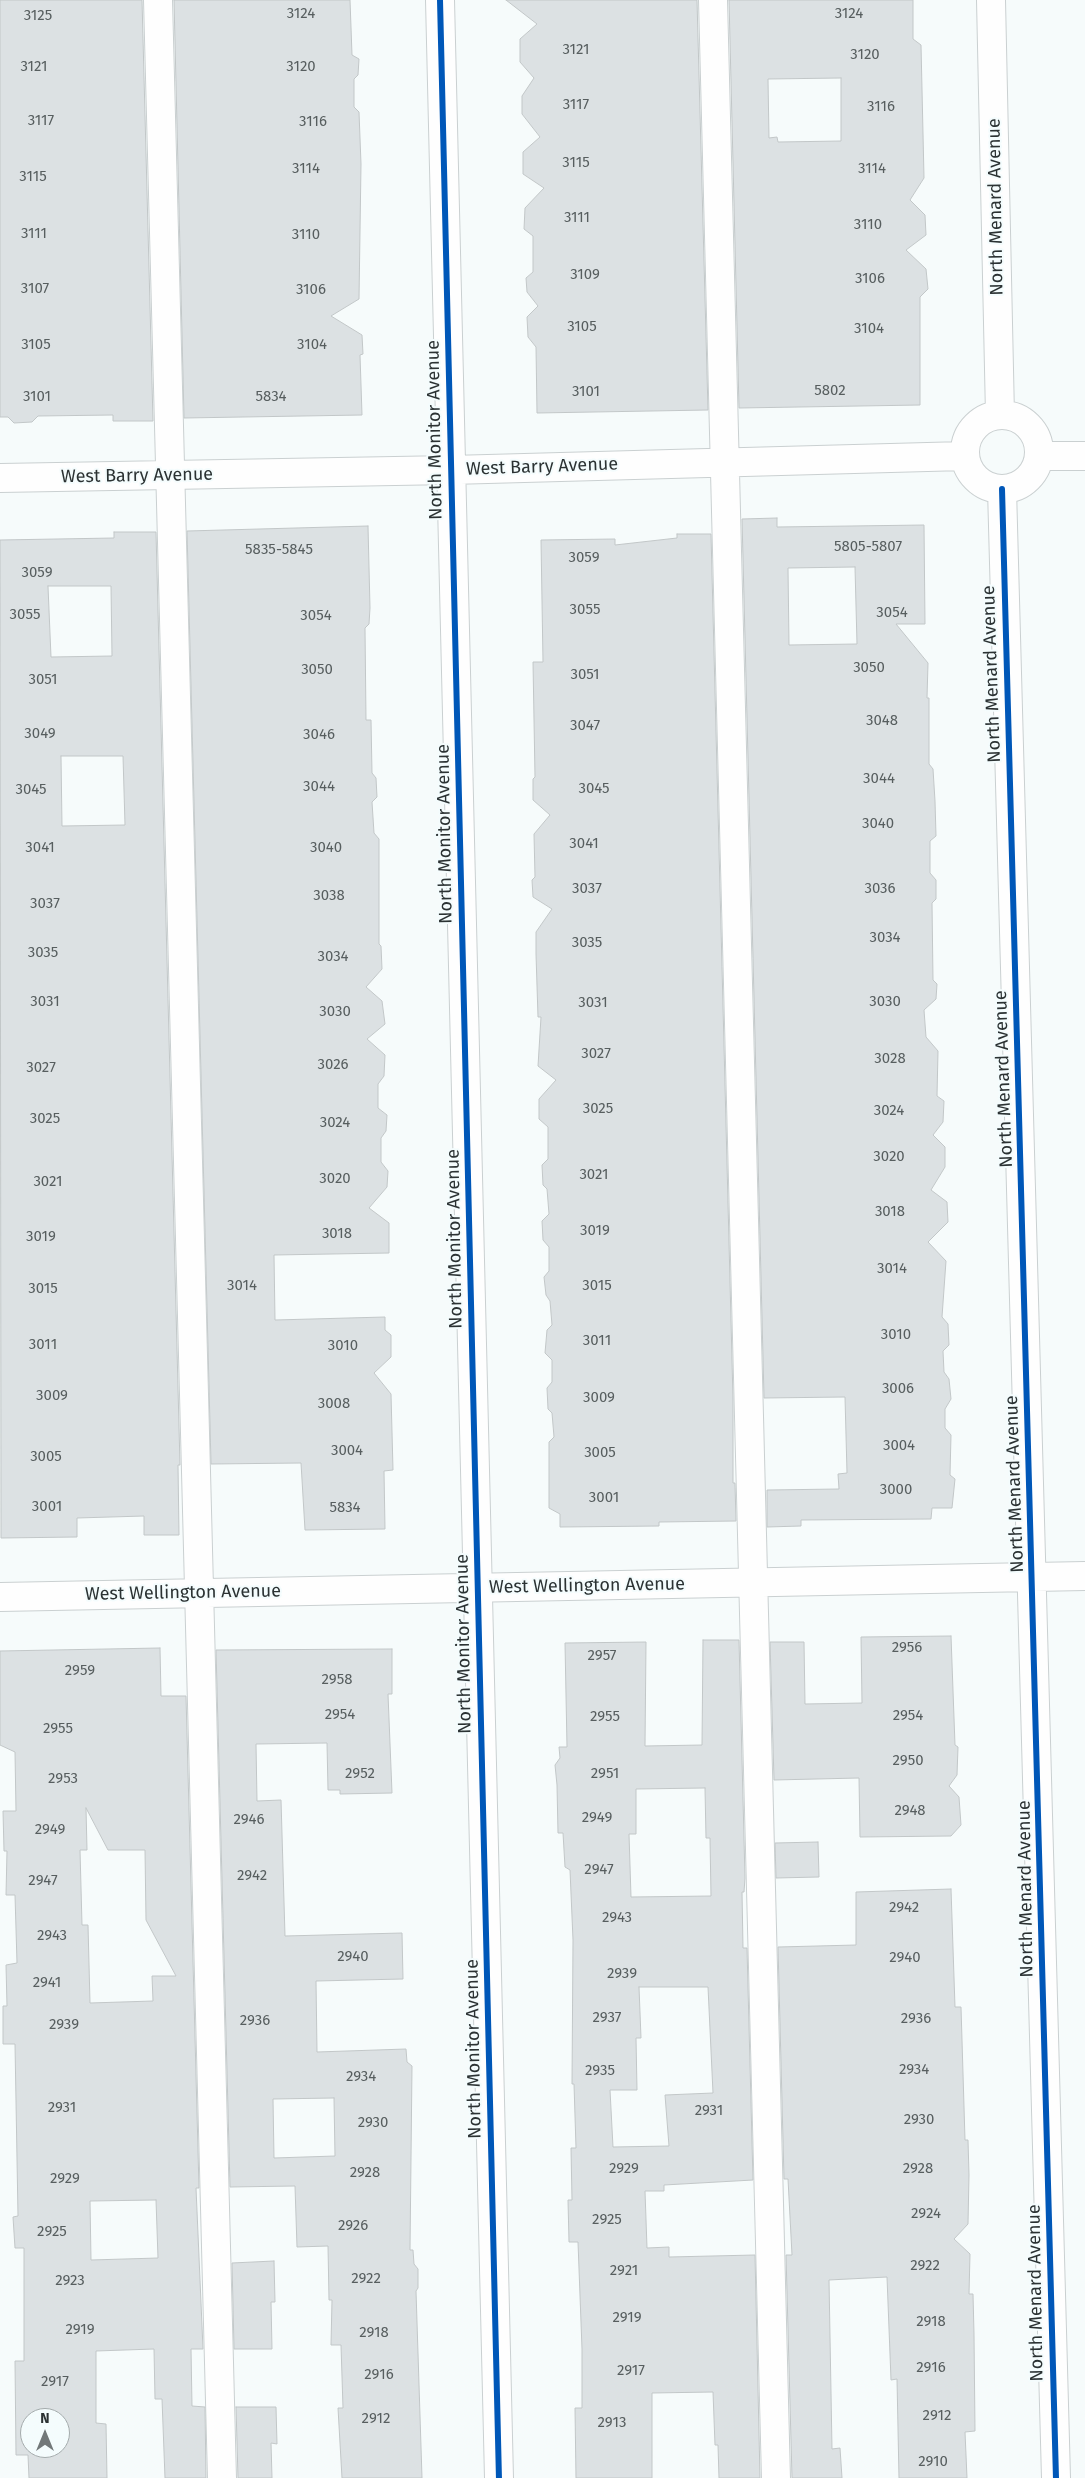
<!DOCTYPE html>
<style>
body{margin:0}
#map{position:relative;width:1085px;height:2478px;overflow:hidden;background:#f6fbfb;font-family:"Fira Sans",sans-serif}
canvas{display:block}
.north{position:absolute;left:20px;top:2408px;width:50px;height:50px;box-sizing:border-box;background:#f4fcfd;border:1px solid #a4abac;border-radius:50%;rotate:0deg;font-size:14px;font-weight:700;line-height:20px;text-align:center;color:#2b3233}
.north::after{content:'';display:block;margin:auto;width:18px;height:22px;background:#727879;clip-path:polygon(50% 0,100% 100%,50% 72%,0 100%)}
</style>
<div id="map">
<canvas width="1085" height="2478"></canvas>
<div class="north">N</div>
</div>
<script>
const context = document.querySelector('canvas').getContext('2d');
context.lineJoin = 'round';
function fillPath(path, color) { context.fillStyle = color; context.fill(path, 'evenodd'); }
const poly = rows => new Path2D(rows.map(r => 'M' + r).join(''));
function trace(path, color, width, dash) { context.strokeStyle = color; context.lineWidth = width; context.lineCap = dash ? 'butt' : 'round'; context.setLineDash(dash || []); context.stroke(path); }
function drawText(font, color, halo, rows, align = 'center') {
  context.font = font + ' "Fira Sans",sans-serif'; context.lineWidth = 4; context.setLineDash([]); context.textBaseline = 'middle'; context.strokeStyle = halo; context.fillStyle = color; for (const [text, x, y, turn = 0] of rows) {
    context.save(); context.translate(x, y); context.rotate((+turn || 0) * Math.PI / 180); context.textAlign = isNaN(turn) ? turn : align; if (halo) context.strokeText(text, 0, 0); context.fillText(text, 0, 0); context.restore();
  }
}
const building = poly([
 [0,0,142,0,153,421,113,421,113,415,38,416,32,422,14,423,8,417,0,417,0,0],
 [174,0,350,0,352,55,359,59,358,75,354,79,354,107,359,112,361,164,359,299,331,316,362,335,363,354,360,355,362,415,184,418,174,0],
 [506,0,697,0,708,410,537,413,536,347,528,337,527,317,538,306,527,292,526,278,533,272,533,236,524,229,525,208,544,188,523,174,523,152,540,137,522,114,522,96,534,78,520,62,520,39,537,24,506,0],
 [729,0,913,0,913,39,921,45,924,178,910,200,925,215,926,235,906,250,926,269,928,289,920,297,920,405,739,408,729,0],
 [841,78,841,141,778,142,777,137,769,138,768,79,841,78],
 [777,518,777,527,924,525,925,624,896,624,928,663,927,698,929,698,929,764,933,769,935,801,936,836,930,841,930,873,936,880,936,899,932,903,933,980,937,984,936,999,924,1010,926,1037,938,1051,937,1096,944,1101,943,1122,933,1135,945,1147,945,1167,931,1190,947,1202,948,1222,928,1242,946,1261,942,1317,948,1324,949,1345,943,1351,944,1372,949,1379,951,1399,945,1409,945,1428,951,1435,950,1475,955,1479,952,1508,932,1508,931,1519,801,1520,801,1526,767,1527,767,1490,839,1489,838,1474,847,1473,845,1397,764,1398,742,519,777,518],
 [855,567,857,644,789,645,788,568,855,567],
 [368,526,370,608,369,624,365,628,366,720,371,720,372,773,376,778,377,797,372,802,374,833,379,839,379,944,381,946,382,969,366,987,382,1001,385,1024,367,1039,385,1055,384,1076,378,1084,378,1108,387,1115,386,1131,381,1138,381,1162,388,1171,387,1187,369,1208,389,1223,389,1253,274,1255,275,1320,385,1317,385,1330,391,1335,391,1357,374,1373,391,1394,393,1470,384,1471,385,1529,305,1530,301,1463,211,1464,187,531,368,526],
 [114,532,156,532,180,1465,178,1465,179,1535,144,1535,144,1516,77,1518,77,1537,1,1538,0,540,114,538,114,532],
 [48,586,111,586,112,656,51,657,48,586],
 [61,756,123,756,125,825,62,826,61,756],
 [677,534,711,534,733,1399,733,1483,735,1483,736,1521,659,1522,659,1526,560,1527,560,1514,549,1508,549,1442,554,1437,552,1413,548,1409,547,1388,552,1382,552,1360,545,1353,547,1330,552,1325,550,1301,546,1295,544,1277,549,1271,549,1247,543,1240,542,1221,549,1214,547,1189,543,1185,542,1165,548,1159,548,1127,539,1119,539,1099,556,1080,538,1066,541,1017,538,1017,536,954,536,932,552,909,533,897,532,880,535,877,534,834,550,815,533,800,533,779,535,777,533,662,543,662,541,540,615,539,615,545,677,538,677,534],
 [951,1636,955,1745,958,1747,957,1775,949,1786,959,1797,961,1825,951,1836,860,1837,859,1778,774,1780,770,1642,804,1642,805,1704,862,1703,861,1637,951,1636],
 [703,1640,739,1640,745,1878,744,1892,742,1892,743,1948,747,1948,753,2180,664,2185,664,2191,645,2191,647,2248,669,2247,669,2257,755,2255,760,2478,719,2478,718,2445,715,2445,713,2392,652,2393,652,2478,576,2478,575,2408,582,2408,582,2349,578,2242,569,2242,568,2200,572,2200,571,2148,576,2148,574,2084,572,2084,573,1940,570,1870,565,1867,563,1833,558,1833,557,1785,555,1765,560,1758,559,1747,567,1747,565,1643,646,1642,645,1746,702,1745,703,1640],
 [705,1788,706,1838,710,1838,711,1896,631,1897,629,1834,636,1834,636,1789,705,1788],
 [639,1987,708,1987,713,2093,665,2095,669,2146,613,2147,610,2090,637,2090,636,2038,641,2038,639,1987],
 [160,1648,161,1696,186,1696,199,2188,196,2188,203,2349,191,2349,192,2406,205,2407,206,2478,165,2478,162,2399,155,2399,154,2349,96,2351,96,2423,106,2424,107,2478,29,2478,28,2455,16,2455,15,2361,24,2361,24,2248,15,2248,13,2217,18,2216,15,2044,3,2044,3,2006,7,2006,6,1965,17,1963,15,1895,6,1895,7,1851,4,1851,3,1811,16,1811,15,1752,0,1745,0,1651,160,1648],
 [86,1808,108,1850,145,1850,146,1920,176,1976,152,1976,153,2001,90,2003,88,1925,82,1925,80,1850,87,1850,86,1808],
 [156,2200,158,2258,91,2260,90,2201,156,2200],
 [30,2418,60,2418,60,2448,30,2448,30,2418],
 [392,1649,392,1694,388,1694,392,1793,340,1794,340,1790,328,1790,327,1743,256,1744,257,1801,281,1800,285,1936,402,1933,403,1979,316,1981,317,2052,406,2049,407,2062,412,2066,410,2250,413,2250,414,2264,418,2269,418,2288,416,2291,422,2478,342,2478,338,2408,343,2408,341,2345,331,2345,332,2300,329,2300,328,2246,297,2247,295,2186,230,2187,216,1650,392,1649],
 [334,2098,335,2156,274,2158,273,2099,334,2098],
 [818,1842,819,1877,776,1878,775,1843,818,1842],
 [951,1889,955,2007,961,2007,965,2140,968,2140,969,2175,968,2224,954,2239,970,2254,969,2294,973,2294,974,2334,975,2431,965,2432,967,2478,899,2478,897,2379,891,2380,887,2277,829,2280,832,2449,840,2448,842,2478,792,2478,786,2255,792,2255,788,2179,784,2179,778,1947,856,1945,856,1892,951,1889],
 [274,2261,275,2302,271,2302,272,2349,234,2349,232,2263,274,2261],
 [236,2407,276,2407,277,2444,271,2443,272,2478,238,2478,236,2407]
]);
const minor = poly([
 [158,0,222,2478],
 [440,0,499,2478],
 [713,0,776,2478],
 [991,0,1000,415],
 '965 452a37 37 0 1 1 74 0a37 37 0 1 1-74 0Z',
 [1039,456,1085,456],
 [0,478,451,470,964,456],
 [1002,489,1056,2478],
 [0,1597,1085,1576]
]);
const cycleway = poly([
 [440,0,499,2478],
 [1002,489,1056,2478]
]);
const numberNames = [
 ["3124",301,14],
 ["3124",849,14],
 ["3125",38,16],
 ["3121",576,50],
 ["3120",865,55],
 ["3121",34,67],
 ["3120",301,67],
 ["3117",576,105],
 ["3116",881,107],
 ["3117",41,121],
 ["3116",313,122],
 ["3115",576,163],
 ["3114",306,169],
 ["3114",872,169],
 ["3115",33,177],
 ["3111",577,218],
 ["3110",868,225],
 ["3111",34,234],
 ["3110",306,235],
 ["3109",585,275],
 ["3106",870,279],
 ["3107",35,289],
 ["3106",311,290],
 ["3105",582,327],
 ["3104",869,329],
 ["3105",36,345],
 ["3104",312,345],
 ["5802",830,391],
 ["3101",586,392],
 ["3101",37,397],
 ["5834",271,397],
 ["5805-5807",868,547],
 ["5835-5845",279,550],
 ["3059",584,558],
 ["3059",37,573],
 ["3055",585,610],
 ["3054",892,613],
 ["3055",25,615],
 ["3054",316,616],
 ["3050",869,668],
 ["3050",317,670],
 ["3051",585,675],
 ["3051",43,680],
 ["3048",882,721],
 ["3047",585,726],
 ["3049",40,734],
 ["3046",319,735],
 ["3044",879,779],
 ["3044",319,787],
 ["3045",594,789],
 ["3045",31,790],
 ["3040",878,824],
 ["3041",584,844],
 ["3041",40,848],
 ["3040",326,848],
 ["3037",587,889],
 ["3036",880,889],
 ["3038",329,896],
 ["3037",45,904],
 ["3034",885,938],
 ["3035",587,943],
 ["3035",43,953],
 ["3034",333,957],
 ["3031",45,1002],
 ["3030",885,1002],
 ["3031",593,1003],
 ["3030",335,1012],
 ["3027",596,1054],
 ["3028",890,1059],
 ["3026",333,1065],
 ["3027",41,1068],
 ["3025",598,1109],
 ["3024",889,1111],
 ["3025",45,1119],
 ["3024",335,1123],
 ["3020",889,1157],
 ["3021",594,1175],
 ["3020",335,1179],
 ["3021",48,1182],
 ["3018",890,1212],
 ["3019",595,1231],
 ["3018",337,1234],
 ["3019",41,1237],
 ["3014",892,1269],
 ["3014",242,1286],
 ["3015",597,1286],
 ["3015",43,1289],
 ["3010",896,1335],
 ["3011",597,1341],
 ["3011",43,1345],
 ["3010",343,1346],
 ["3006",898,1389],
 ["3009",52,1396],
 ["3009",599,1398],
 ["3008",334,1404],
 ["3004",899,1446],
 ["3004",347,1451],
 ["3005",600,1453],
 ["3005",46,1457],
 ["3000",896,1490],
 ["3001",604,1498],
 ["3001",47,1507],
 ["5834",345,1508],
 ["2956",907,1648],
 ["2957",602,1656],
 ["2959",80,1671],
 ["2958",337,1680],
 ["2954",340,1715],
 ["2954",908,1716],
 ["2955",605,1717],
 ["2955",58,1729],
 ["2950",908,1761],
 ["2952",360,1774],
 ["2951",605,1774],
 ["2953",63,1779],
 ["2948",910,1811],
 ["2949",597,1818],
 ["2946",249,1820],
 ["2949",50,1830],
 ["2947",599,1870],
 ["2942",252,1876],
 ["2947",43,1881],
 ["2942",904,1908],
 ["2943",617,1918],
 ["2943",52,1936],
 ["2940",353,1957],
 ["2940",905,1958],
 ["2939",622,1974],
 ["2941",47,1983],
 ["2937",607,2018],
 ["2936",916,2019],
 ["2936",255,2021],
 ["2939",64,2025],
 ["2934",914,2070],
 ["2935",600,2071],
 ["2934",361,2077],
 ["2931",62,2108],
 ["2931",709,2111],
 ["2930",919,2120],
 ["2930",373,2123],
 ["2929",624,2169],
 ["2928",918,2169],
 ["2928",365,2173],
 ["2929",65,2179],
 ["2924",926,2214],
 ["2925",607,2220],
 ["2926",353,2226],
 ["2925",52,2232],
 ["2922",925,2266],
 ["2921",624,2271],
 ["2922",366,2279],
 ["2923",70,2281],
 ["2919",627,2318],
 ["2918",931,2322],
 ["2919",80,2330],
 ["2918",374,2333],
 ["2916",931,2368],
 ["2917",631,2371],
 ["2916",379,2375],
 ["2917",55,2382],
 ["2912",937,2416],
 ["2912",376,2419],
 ["2913",612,2423],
 ["2910",933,2462]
];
const streetNames = [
 ["North Menard Avenue",996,207,-91],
 ["North Monitor Avenue",435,430,-91],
 ["West Barry Avenue",542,467,-2],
 ["West Barry Avenue",137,476,-1],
 ["North Menard Avenue",992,674,-92],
 ["North Monitor Avenue",445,834,-91],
 ["North Menard Avenue",1004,1079,-92],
 ["North Monitor Avenue",455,1239,-91],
 ["North Menard Avenue",1015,1484,-92],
 ["West Wellington Avenue",587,1586,-1],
 ["West Wellington Avenue",183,1593,-1],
 ["North Monitor Avenue",464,1644,-91],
 ["North Menard Avenue",1026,1889,-91],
 ["North Monitor Avenue",474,2049,-91],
 ["North Menard Avenue",1036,2293,-91]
];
fillPath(building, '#dce1e3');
trace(building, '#c2c7c8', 1);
trace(minor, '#cad0d1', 30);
trace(minor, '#fefefe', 28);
trace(cycleway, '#0057b8', 6);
drawText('15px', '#575e5f', null, numberNames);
drawText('18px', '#2b3233', '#f4fcfd', streetNames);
</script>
